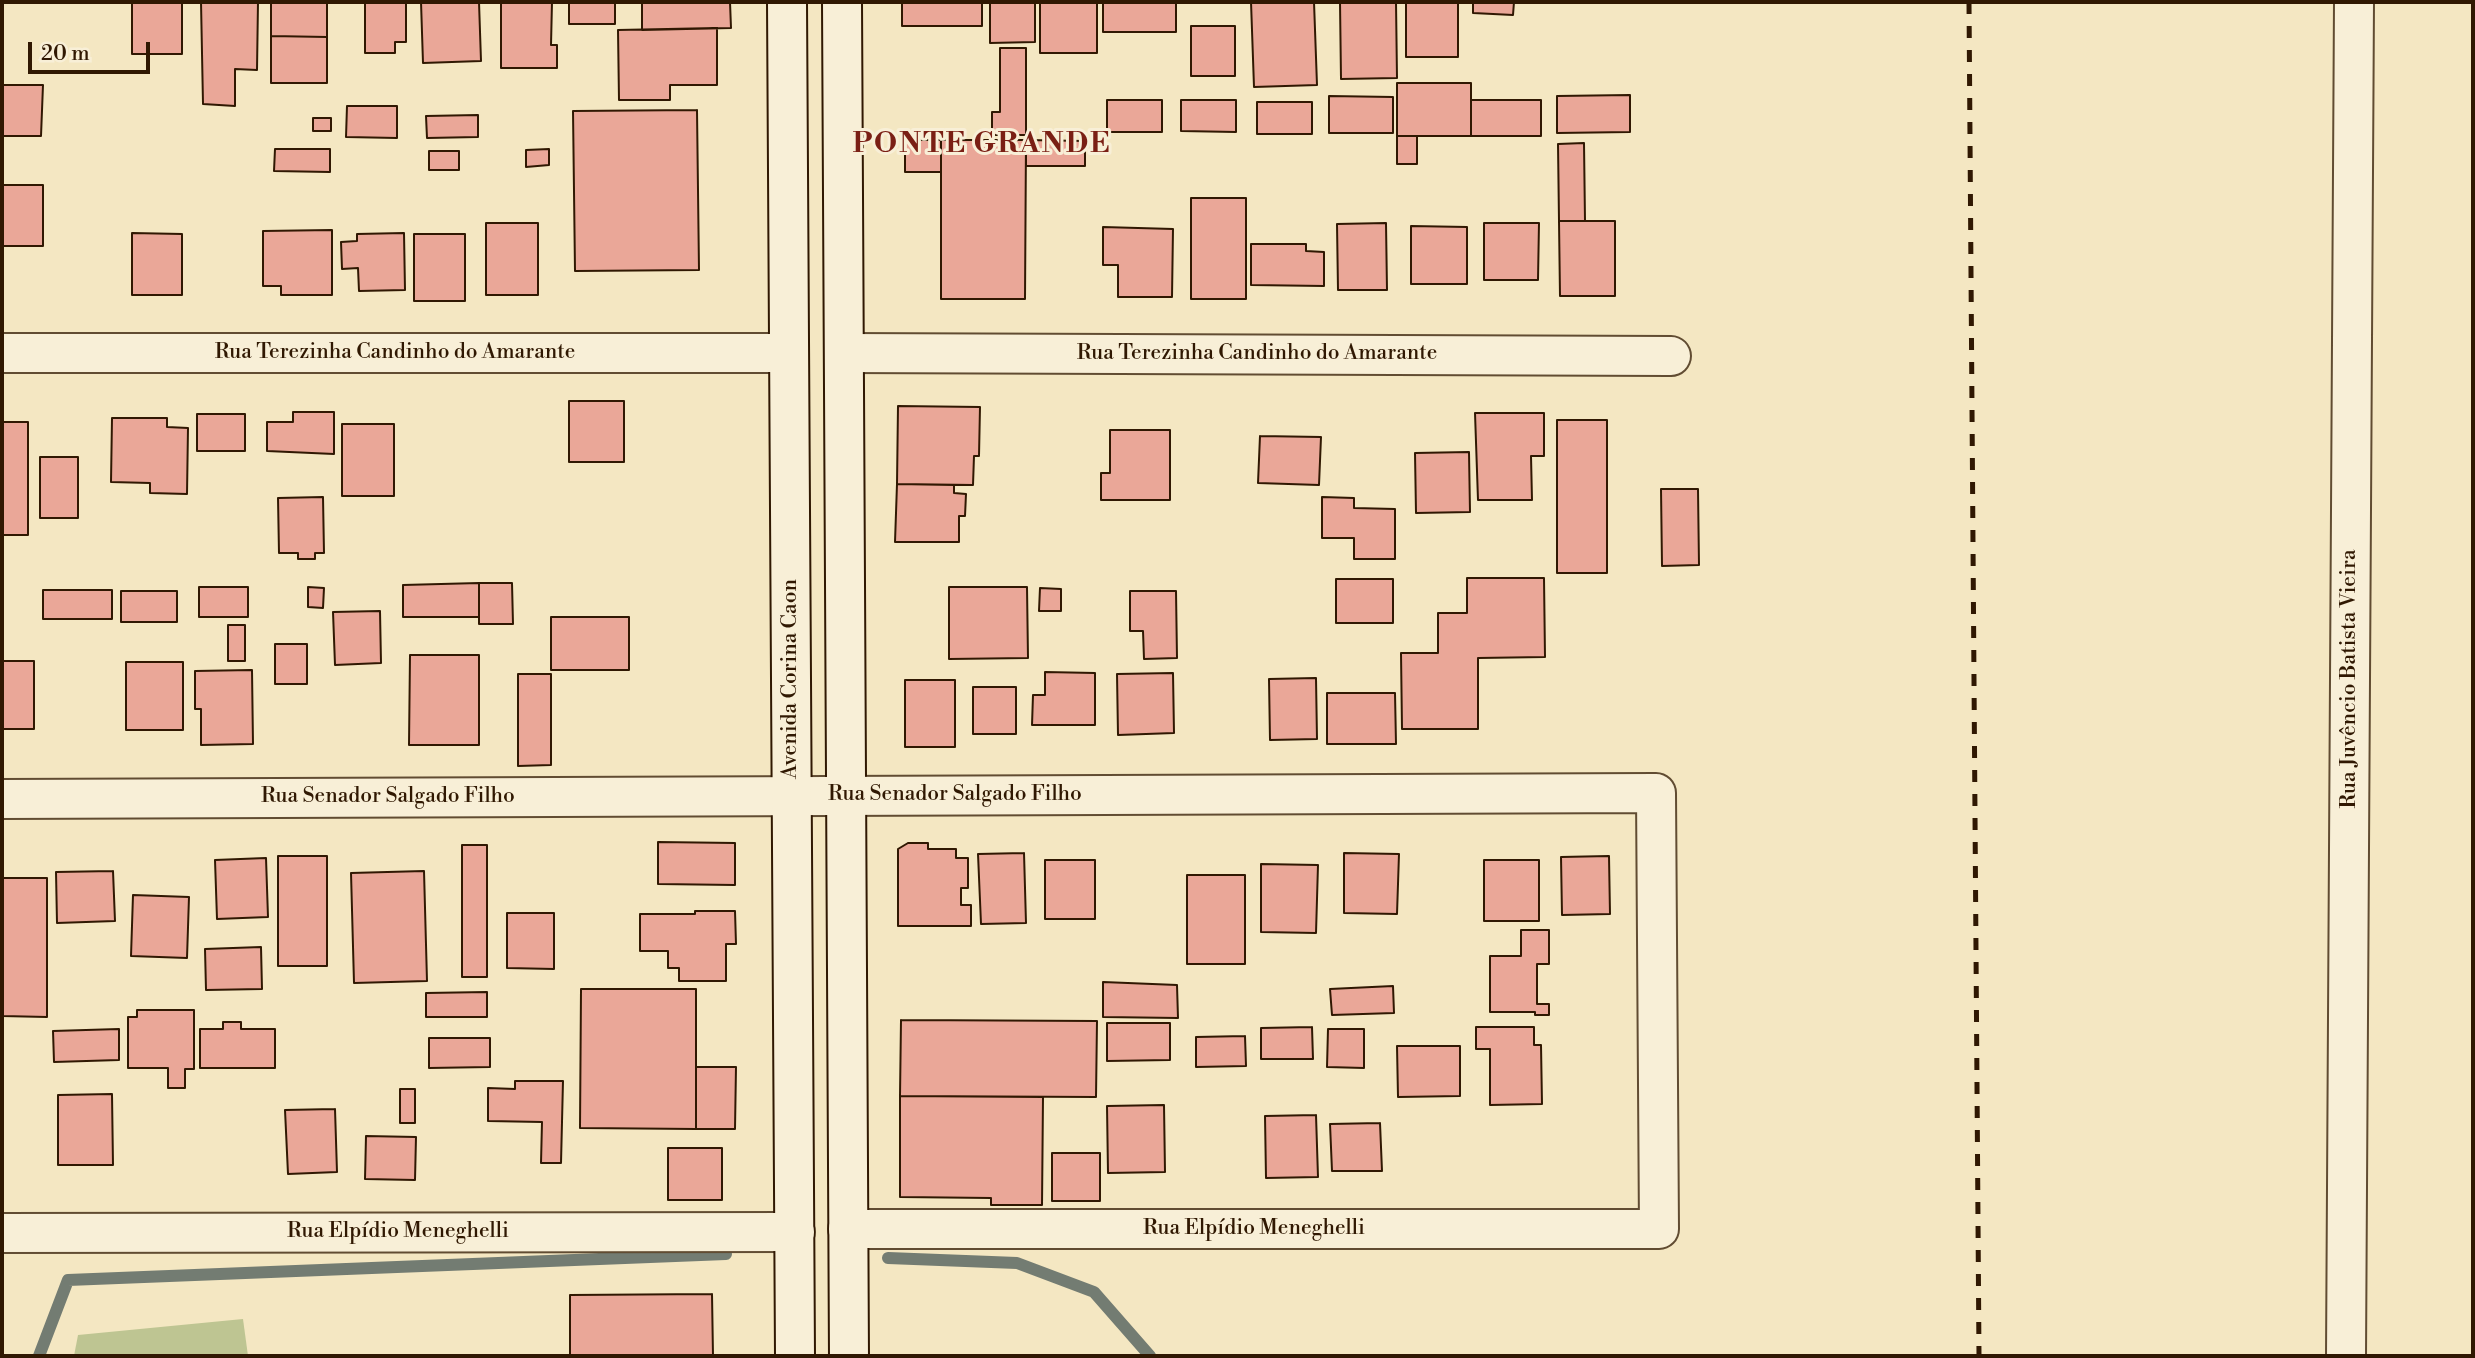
<!DOCTYPE html>
<meta charset="utf-8">
<style>
body{margin:0}
#map{position:relative;width:2475px;height:1358px;overflow:hidden;background:#f4e7c2;font-family:"Libre Bodoni",serif}
canvas{display:block}
.frame{position:absolute;inset:0;border:4px solid #301802;pointer-events:none}
.scale{position:absolute;left:28px;top:42px;width:122px;height:32px;box-sizing:border-box;border:4px solid #301802;border-top:0;padding-left:9px;font-size:21px;line-height:24px;white-space:nowrap;color:#301802;-webkit-text-stroke:5px #f8efd7;paint-order:stroke}
</style>
<div id="map">
<canvas width="2475" height="1358"></canvas>
<div class="frame"></div>
<div class="scale">20 m</div>
</div>
<script>
const context = document.querySelector('canvas').getContext('2d');
context.lineJoin = 'round';
function fillPath(path, color) { context.fillStyle = color; context.fill(path, 'evenodd'); }
const poly = rows => new Path2D(rows.map(r => 'M' + r).join(''));
function trace(path, color, width, dash) { context.strokeStyle = color; context.lineWidth = width; context.lineCap = dash ? 'butt' : 'round'; context.setLineDash(dash || []); context.stroke(path); }
function drawText(font, color, halo, rows, align = 'center') {
  context.font = font + ' "Libre Bodoni",serif'; context.lineWidth = 6; context.setLineDash([]); context.textBaseline = 'middle'; context.strokeStyle = halo; context.fillStyle = color; for (const [text, x, y, turn = 0] of rows) {
    context.save(); context.translate(x, y); context.rotate((+turn || 0) * Math.PI / 180); context.textAlign = isNaN(turn) ? turn : align; if (halo) context.strokeText(text, 0, 0); context.fillText(text, 0, 0); context.restore();
  }
}
const green = poly([
 [243,1319,248,1356,74,1356,78,1335]
]);
const stream = poly([
 [888,1258,1017,1263,1094,1292,1150,1356],
 [39,1356,68,1280,726,1254]
]);
const building = poly([
 [132,2,182,2,182,54,132,54,132,2],
 [201,2,258,2,257,70,235,69,235,106,203,104,201,2],
 [271,2,327,2,327,37,271,36,271,2],
 [365,2,406,2,406,42,395,42,395,53,365,53,365,2],
 [421,2,479,2,481,61,423,63,421,2],
 [501,2,552,2,551,45,557,45,557,68,501,68,501,2],
 [569,2,615,2,615,24,569,24,569,2],
 [642,2,730,2,731,28,642,30,642,2],
 [902,2,982,2,982,26,902,26,902,2],
 [990,2,1035,2,1035,42,990,43,990,2],
 [1040,2,1097,2,1097,53,1040,53,1040,2],
 [1103,2,1176,2,1176,32,1103,32,1103,2],
 [1251,2,1314,2,1317,85,1254,87,1251,2],
 [1340,2,1396,2,1397,78,1341,79,1340,2],
 [1406,2,1458,2,1458,57,1406,57,1406,2],
 [1473,2,1514,2,1513,15,1473,13,1473,2],
 [1191,26,1235,26,1235,76,1191,76,1191,26],
 [717,28,717,85,670,85,670,100,619,100,618,30,717,28],
 [271,36,327,37,327,83,271,83,271,36],
 [1000,48,1026,48,1026,135,992,135,992,112,1000,112,1000,48],
 [1397,83,1471,83,1471,136,1397,136,1397,83],
 [2,85,43,85,41,136,2,136,2,85],
 [1630,95,1630,132,1557,133,1557,96,1630,95],
 [1329,96,1393,97,1393,133,1329,133,1329,96],
 [1107,100,1162,100,1162,132,1107,132,1107,100],
 [1181,100,1236,100,1236,132,1181,131,1181,100],
 [1471,100,1541,100,1541,136,1471,136,1471,100],
 [1257,102,1312,102,1312,134,1257,134,1257,102],
 [347,106,397,106,397,138,346,137,347,106],
 [697,110,699,270,575,271,573,111,697,110],
 [478,115,478,137,427,138,426,116,478,115],
 [313,118,331,118,331,131,313,131,313,118],
 [1397,136,1417,136,1417,164,1397,164,1397,136],
 [905,140,941,140,941,172,905,172,905,140],
 [941,140,1026,140,1025,299,941,299,941,140],
 [1026,140,1085,141,1085,166,1026,166,1026,140],
 [1584,143,1585,221,1559,221,1558,144,1584,143],
 [275,149,330,149,330,172,274,171,275,149],
 [549,149,549,165,526,167,526,150,549,149],
 [429,151,459,151,459,170,429,170,429,151],
 [2,185,43,185,43,246,2,246,2,185],
 [1191,198,1246,198,1246,299,1191,299,1191,198],
 [1559,221,1615,221,1615,296,1560,296,1559,221],
 [486,223,538,223,538,295,486,295,486,223],
 [1386,223,1387,290,1338,290,1337,224,1386,223],
 [1484,223,1539,223,1538,280,1484,280,1484,223],
 [1411,226,1467,227,1467,284,1411,284,1411,226],
 [1103,227,1173,229,1172,297,1118,297,1118,265,1103,265,1103,227],
 [332,230,332,295,281,295,281,286,263,286,263,231,332,230],
 [132,233,182,234,182,295,132,295,132,233],
 [404,233,405,290,359,291,358,268,342,269,341,242,357,241,357,234,404,233],
 [414,234,465,234,465,301,414,301,414,234],
 [1251,244,1306,244,1306,251,1324,252,1324,286,1251,285,1251,244],
 [569,401,624,401,624,462,569,462,569,401],
 [898,406,980,407,979,456,974,456,973,485,897,484,898,406],
 [293,412,334,412,334,454,267,451,267,422,293,422,293,412],
 [1475,413,1544,413,1544,456,1531,456,1532,500,1478,500,1475,413],
 [197,414,245,414,245,451,197,451,197,414],
 [112,418,167,418,167,427,188,428,187,494,150,493,150,483,111,482,112,418],
 [1557,420,1607,420,1607,573,1557,573,1557,420],
 [2,422,28,422,28,535,2,535,2,422],
 [342,424,394,424,394,496,342,496,342,424],
 [1110,430,1170,430,1170,500,1101,500,1101,473,1110,473,1110,430],
 [1260,436,1321,437,1319,485,1258,483,1260,436],
 [1469,452,1470,512,1416,513,1415,453,1469,452],
 [40,457,78,457,78,518,40,518,40,457],
 [897,484,954,485,954,493,966,494,965,516,959,516,959,542,895,542,897,484],
 [1661,489,1698,489,1699,565,1662,566,1661,489],
 [323,497,324,553,315,553,315,559,298,559,298,553,279,553,278,498,323,497],
 [1322,497,1354,498,1354,508,1395,509,1395,559,1354,559,1354,538,1322,538,1322,497],
 [1467,578,1544,578,1545,657,1478,658,1478,729,1402,729,1401,653,1438,653,1438,613,1467,613,1467,578],
 [1336,579,1393,579,1393,623,1336,623,1336,579],
 [479,583,479,617,403,617,403,585,479,583],
 [479,583,512,583,513,624,479,624,479,583],
 [199,587,248,587,248,617,199,617,199,587],
 [308,587,324,588,323,608,308,607,308,587],
 [949,587,1027,587,1028,658,949,659,949,587],
 [1040,588,1061,589,1061,611,1039,611,1040,588],
 [43,590,112,590,112,619,43,619,43,590],
 [121,591,177,591,177,622,121,622,121,591],
 [1130,591,1176,591,1177,658,1144,659,1143,631,1130,631,1130,591],
 [380,611,381,663,335,665,333,612,380,611],
 [551,617,629,617,629,670,551,670,551,617],
 [228,625,245,625,245,661,228,661,228,625],
 [275,644,307,644,307,684,275,684,275,644],
 [410,655,479,655,479,745,409,745,410,655],
 [2,661,34,661,34,729,2,729,2,661],
 [126,662,183,662,183,730,126,730,126,662],
 [252,670,253,744,201,745,201,709,195,709,195,671,252,670],
 [1045,672,1095,673,1095,725,1032,725,1033,695,1045,695,1045,672],
 [1173,673,1174,733,1118,735,1117,674,1173,673],
 [518,674,551,674,551,765,518,766,518,674],
 [1316,678,1317,739,1270,740,1269,679,1316,678],
 [905,680,955,680,955,747,905,747,905,680],
 [973,687,1016,687,1016,734,973,734,973,687],
 [1327,693,1395,693,1396,744,1327,744,1327,693],
 [658,842,735,843,735,885,658,884,658,842],
 [908,843,928,843,928,849,956,849,956,858,968,858,968,888,961,888,961,905,971,905,971,926,898,926,898,849,908,843],
 [462,845,487,845,487,977,462,977,462,845],
 [1024,853,1026,923,981,924,978,854,1024,853],
 [1344,853,1399,854,1397,914,1344,913,1344,853],
 [278,856,327,856,327,966,278,966,278,856],
 [1609,856,1610,914,1562,915,1561,857,1609,856],
 [266,858,268,917,217,919,215,860,266,858],
 [1045,860,1095,860,1095,919,1045,919,1045,860],
 [1484,860,1539,860,1539,921,1484,921,1484,860],
 [1261,864,1318,865,1316,933,1261,932,1261,864],
 [113,871,115,921,57,923,56,872,113,871],
 [424,871,427,981,354,983,351,873,424,871],
 [1187,875,1245,875,1245,964,1187,964,1187,875],
 [2,878,47,878,47,1017,2,1016,2,878],
 [133,895,189,897,187,958,131,956,133,895],
 [695,911,735,911,736,944,726,944,726,981,679,981,679,968,668,968,668,951,640,951,640,914,695,914,695,911],
 [507,913,554,913,554,969,507,968,507,913],
 [1521,930,1549,930,1549,964,1537,964,1537,1004,1549,1004,1549,1015,1535,1015,1535,1012,1490,1012,1490,956,1521,956,1521,930],
 [261,947,262,989,206,990,205,949,261,947],
 [1103,982,1177,985,1178,1018,1103,1017,1103,982],
 [1393,986,1394,1013,1332,1015,1330,989,1393,986],
 [581,989,696,989,696,1129,580,1128,581,989],
 [487,992,487,1017,426,1017,426,993,487,992],
 [137,1010,194,1010,194,1069,185,1069,185,1088,168,1088,168,1068,128,1068,128,1017,137,1017,137,1010],
 [901,1020,1097,1021,1096,1097,900,1096,901,1020],
 [223,1022,241,1022,241,1029,275,1029,275,1068,200,1068,200,1029,223,1029,223,1022],
 [1107,1023,1170,1023,1170,1060,1107,1061,1107,1023],
 [1312,1027,1313,1059,1261,1059,1261,1028,1312,1027],
 [1476,1027,1534,1027,1534,1045,1541,1045,1542,1104,1490,1105,1490,1049,1476,1049,1476,1027],
 [119,1029,119,1060,54,1062,53,1031,119,1029],
 [1328,1029,1364,1029,1364,1068,1327,1067,1328,1029],
 [1245,1036,1246,1066,1196,1067,1196,1037,1245,1036],
 [429,1038,490,1038,490,1067,429,1068,429,1038],
 [1397,1046,1460,1046,1460,1096,1398,1097,1397,1046],
 [696,1067,736,1067,735,1129,696,1129,696,1067],
 [515,1081,563,1081,561,1163,541,1163,542,1122,488,1121,488,1088,515,1089,515,1081],
 [400,1089,415,1089,415,1123,400,1123,400,1089],
 [112,1094,113,1165,58,1165,58,1095,112,1094],
 [900,1096,1043,1097,1042,1205,991,1205,991,1198,900,1197,900,1096],
 [1164,1105,1165,1172,1108,1173,1107,1106,1164,1105],
 [335,1109,337,1172,288,1174,285,1110,335,1109],
 [1316,1115,1318,1177,1266,1178,1265,1116,1316,1115],
 [1380,1123,1382,1171,1332,1171,1330,1124,1380,1123],
 [366,1136,416,1137,415,1180,365,1179,366,1136],
 [668,1148,722,1148,722,1200,668,1200,668,1148],
 [1052,1153,1100,1153,1100,1201,1052,1201,1052,1153],
 [712,1294,713,1356,570,1356,570,1295,712,1294]
]);
const street = poly([
 [2,353,789,353],
 [844,353,1671,356],
 [2,799,1656,793,1659,1229,848,1229],
 [2,1233,795,1232],
 [2346,1356,2354,2]
]);
const secondary = poly([
 [787,2,795,1356],
 [842,2,849,1356]
]);
const rail = poly([
 [1969,2,1979,1356]
]);
const streetNames = [
 ["Rua Terezinha Candinho do Amarante",395,353],
 ["Rua Terezinha Candinho do Amarante",1257,354],
 ["Avenida Corina Caon",791,679,-90],
 ["Rua Juvêncio Batista Vieira",2350,679,-90],
 ["Rua Senador Salgado Filho",955,795],
 ["Rua Senador Salgado Filho",388,797],
 ["Rua Elpídio Meneghelli",1254,1229],
 ["Rua Elpídio Meneghelli",398,1232]
];
const districtNames = [
 ["PONTE GRANDE",982,145]
];
fillPath(green, '#bec592');
trace(stream, '#737c72', 12);
fillPath(building, '#eaa798');
trace(building, '#301802', 2);
trace(street, '#614c32', 42);
trace(secondary, '#301802', 42);
trace(street, '#f8efd7', 38);
trace(secondary, '#f8efd7', 38);
trace(rail, '#301802', 5, [12, 12]);
drawText('21px', '#301802', '#f8efd7', streetNames);
context.letterSpacing = '2px';
drawText('bold 28px', '#7a1f14', '#f8efd7', districtNames);
context.letterSpacing = '0px';
</script>
